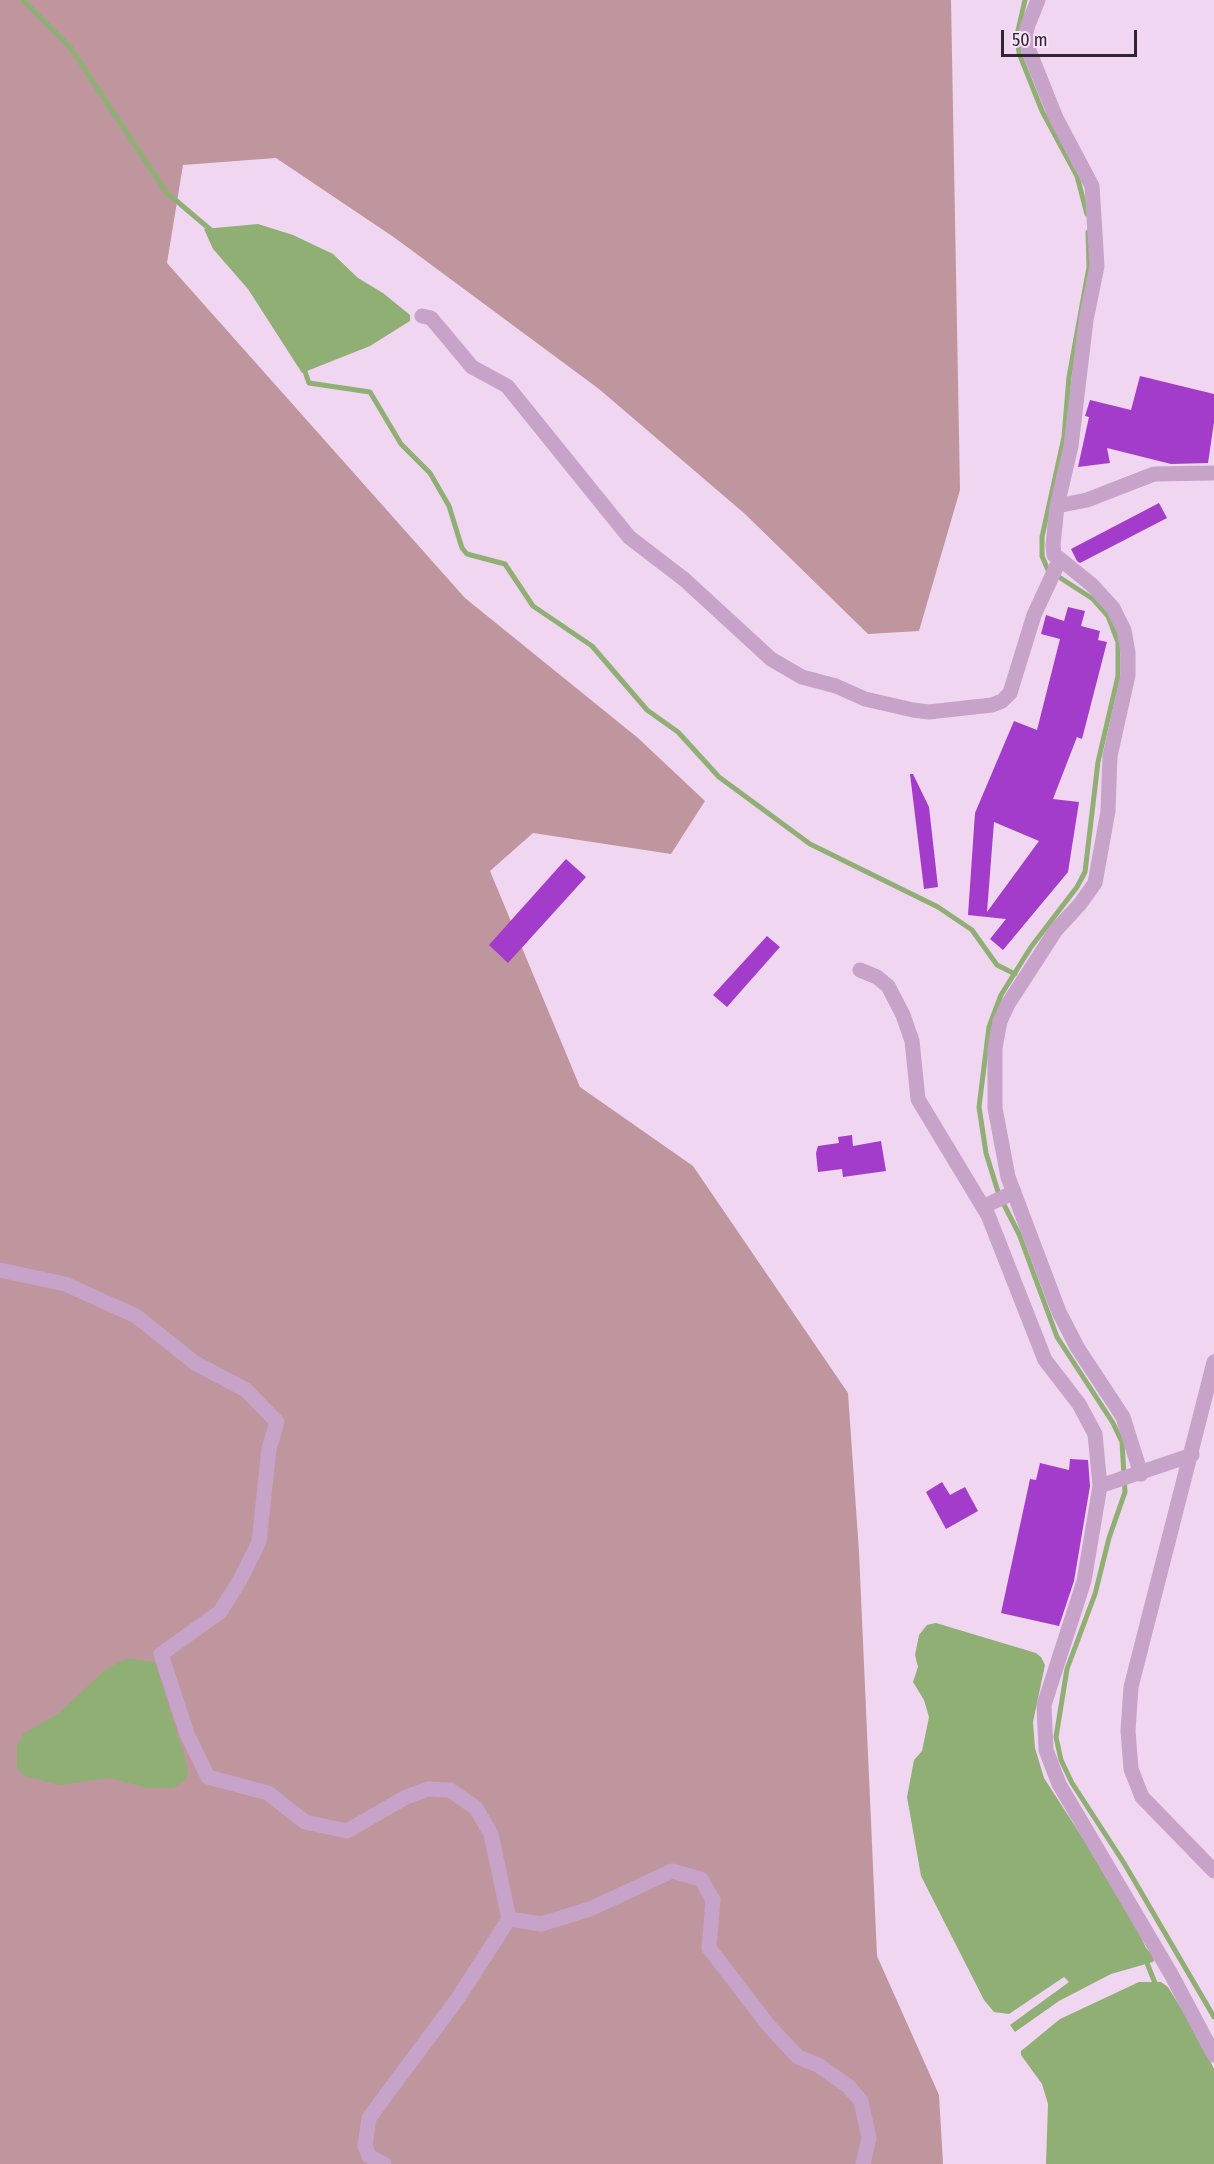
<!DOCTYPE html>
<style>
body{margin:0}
#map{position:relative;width:1214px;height:2164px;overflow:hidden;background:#f1d6f1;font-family:"Fira Sans Condensed",sans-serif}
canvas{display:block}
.scale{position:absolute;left:1001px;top:30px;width:136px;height:27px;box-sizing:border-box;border:3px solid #312534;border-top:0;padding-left:8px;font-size:18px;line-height:21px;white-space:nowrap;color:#312534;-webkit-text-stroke:4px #f9e2f9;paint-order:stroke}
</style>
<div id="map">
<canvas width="1214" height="2164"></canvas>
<div class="scale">50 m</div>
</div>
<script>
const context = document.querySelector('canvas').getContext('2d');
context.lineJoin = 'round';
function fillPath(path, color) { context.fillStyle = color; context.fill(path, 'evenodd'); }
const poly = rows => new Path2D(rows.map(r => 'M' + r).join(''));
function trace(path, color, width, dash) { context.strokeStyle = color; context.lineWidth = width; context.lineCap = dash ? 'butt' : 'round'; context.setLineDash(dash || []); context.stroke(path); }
const green = poly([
 [0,0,951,0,960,490,919,631,868,634,745,514,599,389,395,238,276,158,183,165,167,263,465,598,638,738,705,801,671,854,533,833,490,871,580,1087,693,1166,848,1393,859,1552,877,1956,939,2095,943,2164,0,2164]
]);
const water = poly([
 [258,224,293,235,333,254,358,278,383,293,410,315,410,321,370,346,302,373,248,289,213,249,204,229],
 [936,1623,1036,1653,1041,1657,1045,1665,1033,1722,1035,1748,1044,1778,1102,1868,1134,1922,1146,1948,1156,1958,1153,1962,1111,1974,1059,2001,1015,2032,1010,2025,1069,1982,1064,1977,1009,2014,994,2012,984,2000,921,1876,907,1797,914,1760,922,1751,929,1717,924,1700,913,1682,918,1667,915,1655,919,1635,927,1625],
 [127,1658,155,1662,188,1768,186,1780,173,1788,147,1788,110,1778,60,1785,24,1776,17,1768,17,1746,23,1734,59,1713,106,1669],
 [1139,1982,1161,1982,1168,1987,1200,2039,1214,2069,1214,2164,1046,2164,1048,2104,1042,2084,1021,2055,1021,2051,1060,2019]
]);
const stream = poly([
 [23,0,70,47,166,192,212,231],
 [1025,0,1017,35,1019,53,1042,111,1077,176,1087,214],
 [1088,232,1089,267,1069,377,1064,437,1042,537,1042,556,1048,570,1093,599,1108,616,1118,642,1118,676,1098,762,1085,872,1077,887,1031,947,1001,995,989,1027,979,1107,986,1153,999,1195,1019,1234,1057,1337,1113,1423,1122,1442,1125,1492,1109,1538,1095,1594,1067,1669,1056,1737,1061,1760,1072,1783,1124,1863,1214,2017],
 [303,366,309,383,370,392,401,444,430,473,449,506,462,548,467,554,505,564,533,606,592,646,647,710,678,732,719,777,810,844,938,907,972,930,997,965,1015,974],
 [1145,1958,1157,1988]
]);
const building = poly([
 [1140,376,1214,394,1214,422,1208,463,1171,464,1107,448,1110,463,1078,467,1089,417,1085,416,1090,400,1131,410],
 [1159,503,1167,518,1080,563,1077,561,1071,549],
 [1068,607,1085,611,1081,626,1100,631,1098,640,1107,642,1082,739,1077,737,1053,799,1079,802,1068,872,1003,950,990,939,1006,919,968,915,975,813,1014,721,1037,730,1060,639,1041,634,1046,615,1064,621],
 [994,822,1039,841,987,912],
 [910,774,913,774,929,807,938,887,924,889],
 [566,859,586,877,508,963,489,945],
 [767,936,780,947,727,1007,713,995],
 [852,1135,853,1146,881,1141,886,1171,843,1177,842,1169,818,1172,816,1153,818,1146,839,1143,838,1137],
 [1070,1459,1088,1460,1090,1486,1074,1581,1059,1626,1001,1613,1030,1479,1036,1480,1040,1463,1069,1470],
 [942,1482,950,1495,965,1487,978,1511,946,1529,926,1492]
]);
const minor = poly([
 [422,316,431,318,472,367,507,386,629,537,685,580,771,659,802,677,836,686,865,699,913,710,929,712,992,705,1002,701,1010,693,1034,615,1060,559,1054,555,1053,545,1057,506,1071,446,1086,320,1097,266,1092,186,1056,118,1028,48,1025,36,1028,25,1038,0],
 [1057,506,1087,500,1154,474,1214,473],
 [1060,559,1092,585,1113,608,1124,630,1128,653,1128,675,1110,756,1108,811,1095,883,1080,904,1056,930,1008,1004,1000,1021,995,1048,995,1108,1008,1177,1059,1312,1077,1347,1123,1417,1141,1474],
 [860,970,877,977,888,986,903,1015,912,1041,918,1099,988,1215,1045,1360,1079,1404,1095,1434,1100,1486,1084,1581,1044,1705,1046,1750,1059,1784,1171,1974,1214,2055],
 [983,1207,1014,1192],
 [0,1270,65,1284,136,1316,195,1363,246,1390,277,1422,269,1449,259,1542,240,1580,220,1612,161,1654,187,1734,208,1777,268,1793,305,1822,347,1831,406,1797,428,1789,450,1790,476,1808,491,1834,509,1919,458,1998,369,2118,365,2146,369,2156,384,2164],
 [1214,1362,1131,1687,1128,1731,1131,1769,1142,1797,1214,1871],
 [1100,1486,1192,1455],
 [509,1919,541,1924,590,1909,672,1871,701,1879,713,1900,709,1948,769,2026,798,2057,818,2065,848,2086,861,2101,869,2138,863,2164]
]);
fillPath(green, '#c0969e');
fillPath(water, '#90af75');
trace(stream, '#90af75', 5);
fillPath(building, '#a33cca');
trace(minor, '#c7a2c9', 15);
</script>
